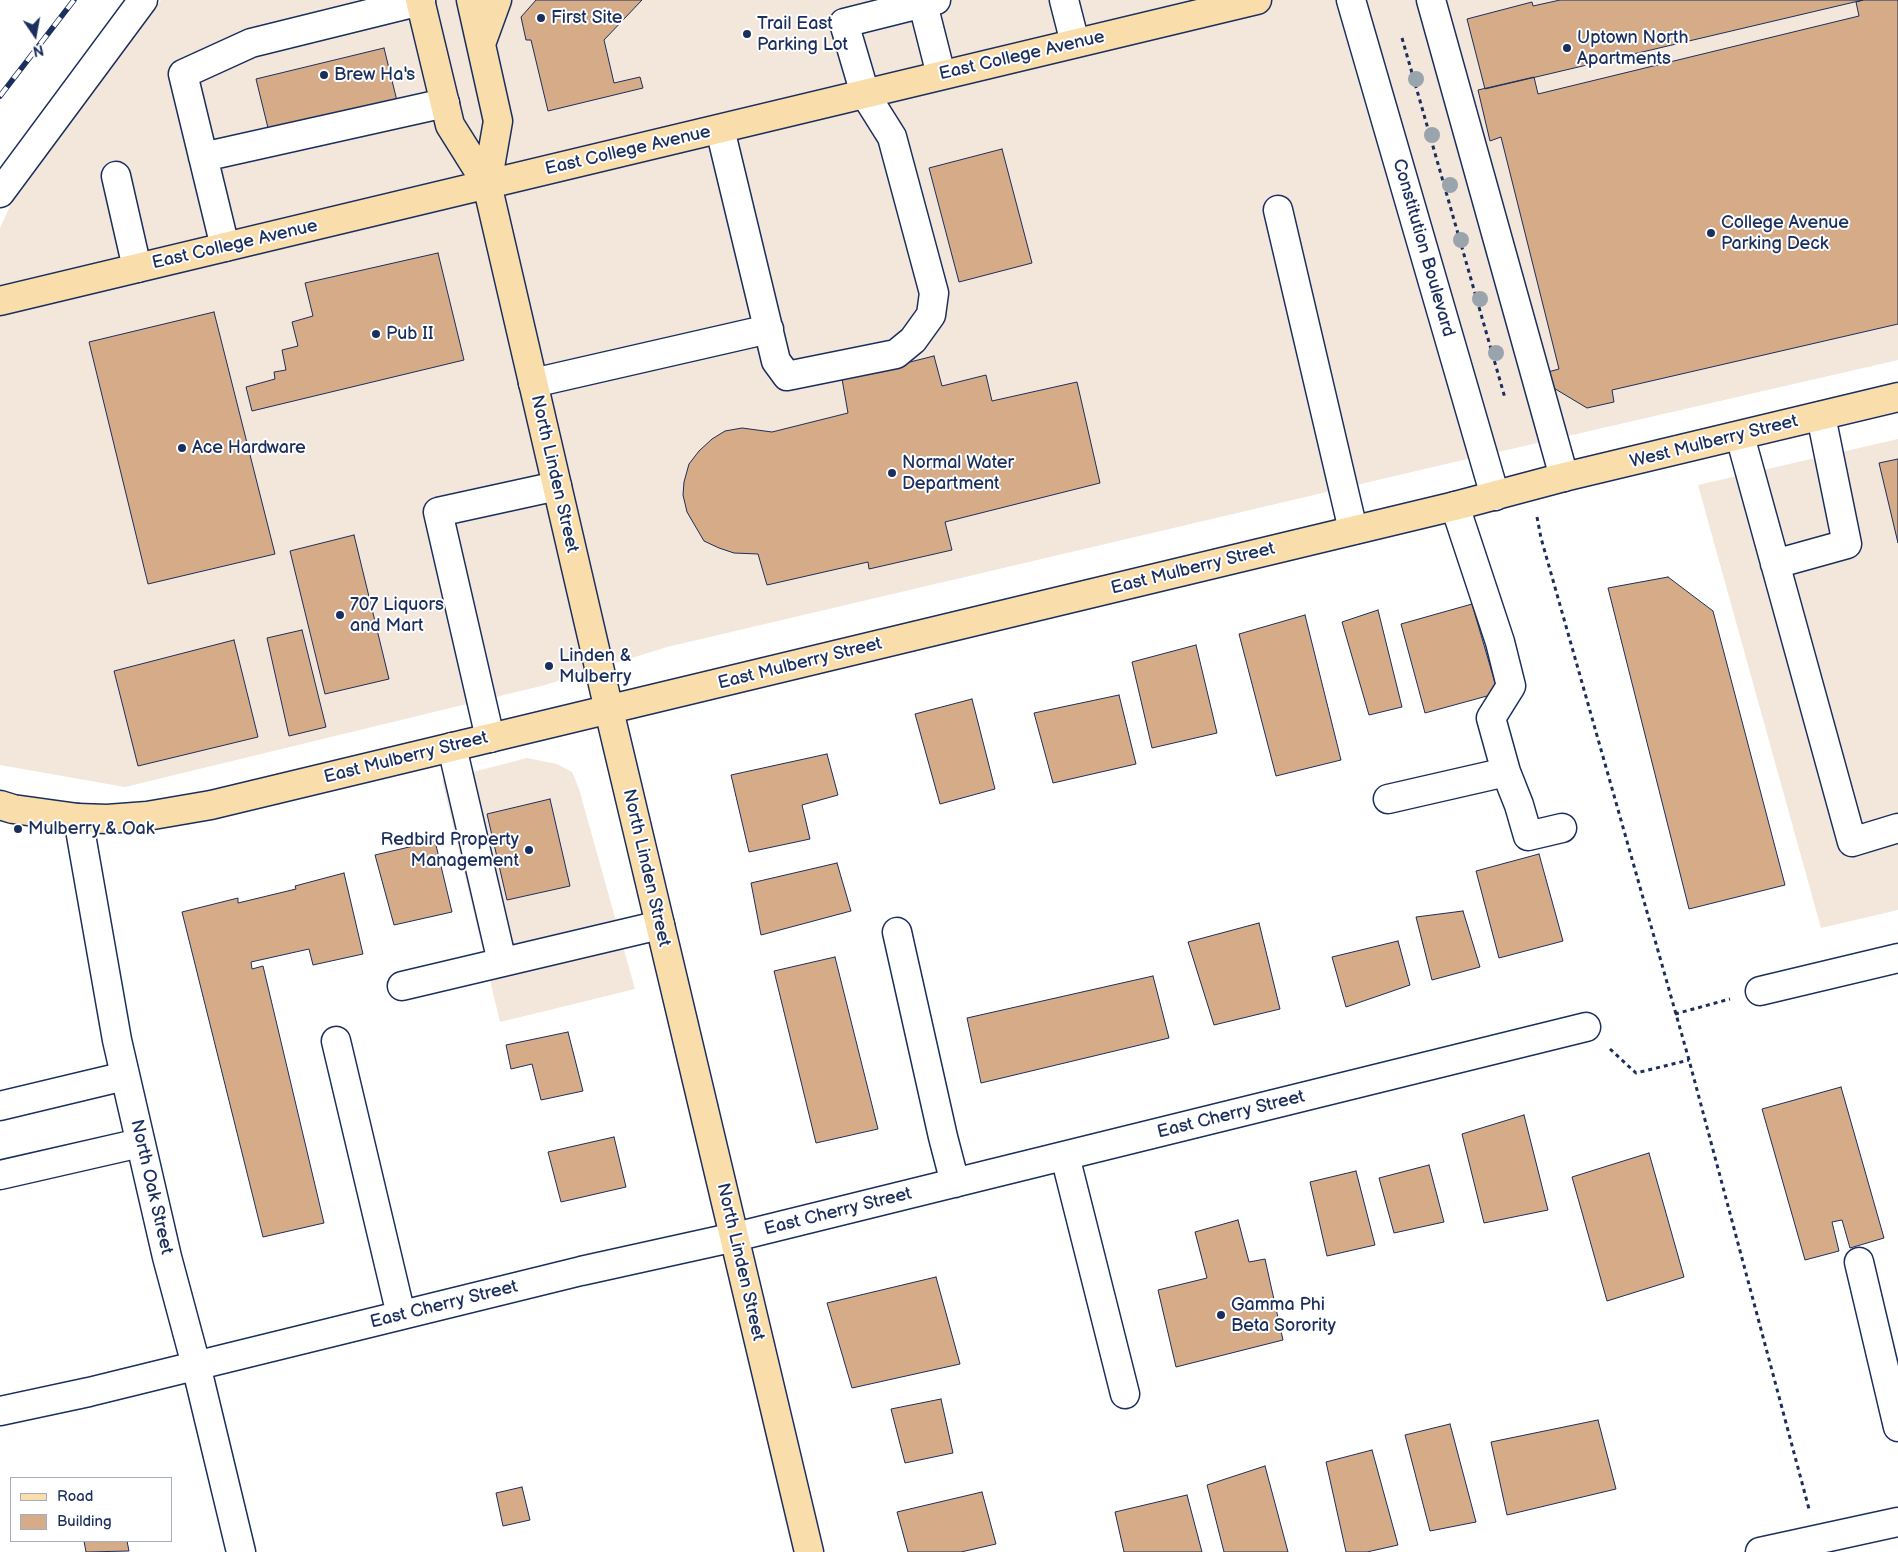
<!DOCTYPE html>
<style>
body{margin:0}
#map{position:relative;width:1898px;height:1552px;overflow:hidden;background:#fff;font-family:"Balsamiq Sans",sans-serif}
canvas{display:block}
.legend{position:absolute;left:10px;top:1477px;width:162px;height:65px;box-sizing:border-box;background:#fff;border:1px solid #a4acbf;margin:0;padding:6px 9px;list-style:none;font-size:15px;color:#1b2f5e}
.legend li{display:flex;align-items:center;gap:10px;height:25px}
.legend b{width:25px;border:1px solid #a4acbf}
.north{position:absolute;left:10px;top:10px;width:50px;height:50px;-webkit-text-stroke:4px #fff;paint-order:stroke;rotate:168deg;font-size:14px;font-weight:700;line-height:20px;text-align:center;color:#1b2f5e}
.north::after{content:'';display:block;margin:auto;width:18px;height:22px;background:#1b2f5e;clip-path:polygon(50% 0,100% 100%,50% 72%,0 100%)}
</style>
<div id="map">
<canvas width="1898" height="1552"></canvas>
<ul class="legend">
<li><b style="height:6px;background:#f9ddab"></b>Road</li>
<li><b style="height:14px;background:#d6ab88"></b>Building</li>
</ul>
<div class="north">N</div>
</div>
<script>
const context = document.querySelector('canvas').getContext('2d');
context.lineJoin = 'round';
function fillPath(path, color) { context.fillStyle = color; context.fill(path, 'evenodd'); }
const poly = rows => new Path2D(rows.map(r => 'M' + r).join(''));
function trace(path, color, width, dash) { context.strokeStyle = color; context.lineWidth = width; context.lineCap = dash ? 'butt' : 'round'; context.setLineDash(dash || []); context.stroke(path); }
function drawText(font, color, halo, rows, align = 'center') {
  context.font = font + ' "Balsamiq Sans",sans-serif'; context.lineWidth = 4; context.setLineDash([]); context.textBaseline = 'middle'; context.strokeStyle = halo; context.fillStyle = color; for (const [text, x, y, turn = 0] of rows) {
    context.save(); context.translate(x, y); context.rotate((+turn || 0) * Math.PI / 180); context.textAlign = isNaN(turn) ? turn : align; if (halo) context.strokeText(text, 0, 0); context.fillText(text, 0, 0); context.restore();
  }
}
const built = poly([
 [161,0,1898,0,1898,360,1433,467,667,647,545,685,125,787,0,765,0,228,21,182],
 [1898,439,1898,910,1821,928,1698,485],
 [527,758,557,764,572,772,579,789,635,989,500,1022,442,780]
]);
const building = poly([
 [536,0,642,0,604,40,614,83,640,77,643,88,548,111,531,40,526,40,521,17,536,0],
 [1560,0,1863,0,1485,89,1467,19,1532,2,1533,6,1560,0],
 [1863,0,1898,0,1898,324,1612,390,1614,402,1587,408,1552,387,1548,372,1559,369,1501,137,1490,141,1478,90,1534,77,1538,94,1859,16,1856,2,1863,0],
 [384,48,397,101,269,132,256,79,384,48],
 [1002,149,1032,263,959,282,929,168,1002,149],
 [438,253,464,360,252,411,246,387,275,379,274,372,286,370,282,350,298,346,292,322,313,316,305,283,438,253],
 [214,312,275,554,148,584,89,342,214,312],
 [934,356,942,386,986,375,992,401,1077,382,1100,483,945,522,952,550,869,569,868,562,767,585,758,554,734,553,719,548,704,541,687,512,683,495,684,482,689,464,699,451,712,439,725,431,742,428,772,432,848,413,842,379,934,356],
 [1898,459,1898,543,1879,463,1898,459],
 [354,535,389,679,325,694,290,551,354,535],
 [1668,577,1713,611,1785,885,1689,909,1608,588,1668,577],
 [1472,604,1498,693,1425,713,1401,624,1472,604],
 [1378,610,1402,707,1369,715,1342,622,1378,610],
 [1305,615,1341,760,1276,776,1239,634,1305,615],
 [302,630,326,727,289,736,267,638,302,630],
 [234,640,258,737,138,766,114,671,234,640],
 [1196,645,1217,733,1152,748,1132,662,1196,645],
 [1119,695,1136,764,1053,783,1034,713,1119,695],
 [972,699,995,789,940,804,915,714,972,699],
 [827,754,838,795,802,805,810,839,749,852,731,775,827,754],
 [550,799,570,886,507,900,487,814,550,799],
 [435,841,452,912,394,925,375,855,435,841],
 [1539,854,1563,941,1499,958,1476,871,1539,854],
 [837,863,851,911,761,935,751,883,837,863],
 [344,873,363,954,313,965,309,949,251,962,252,969,263,966,324,1223,263,1237,182,912,238,898,238,903,296,889,295,886,344,873],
 [1463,911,1480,967,1432,980,1416,917,1463,911],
 [1259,923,1280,1009,1214,1025,1188,942,1259,923],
 [1398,941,1410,985,1346,1007,1332,957,1398,941],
 [835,957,878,1129,816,1143,774,971,835,957],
 [1153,976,1169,1038,981,1083,967,1018,1153,976],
 [568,1032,583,1091,541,1100,532,1064,511,1069,506,1045,568,1032],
 [1841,1087,1884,1238,1850,1248,1842,1220,1832,1222,1839,1251,1805,1260,1762,1109,1841,1087],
 [1524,1115,1548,1210,1484,1223,1462,1134,1524,1115],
 [614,1137,626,1187,561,1202,548,1152,614,1137],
 [1649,1153,1684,1277,1607,1301,1572,1177,1649,1153],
 [1429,1165,1444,1222,1394,1233,1379,1178,1429,1165],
 [1356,1171,1375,1245,1327,1256,1310,1182,1356,1171],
 [1238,1220,1249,1262,1265,1259,1283,1340,1176,1367,1158,1290,1207,1278,1195,1232,1238,1220],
 [936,1277,960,1364,852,1388,827,1303,936,1277],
 [941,1399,953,1453,905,1463,891,1409,941,1399],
 [1598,1420,1616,1489,1507,1515,1491,1442,1598,1420],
 [1450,1424,1476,1522,1430,1531,1405,1435,1450,1424],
 [1372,1450,1398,1545,1367,1552,1346,1552,1326,1462,1372,1450],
 [1265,1466,1288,1552,1224,1552,1207,1485,1265,1466],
 [522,1487,530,1520,503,1526,496,1493,522,1487],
 [982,1492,996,1544,961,1552,908,1552,897,1512,982,1492],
 [1187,1495,1202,1552,1124,1552,1115,1512,1187,1495],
 [84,1541,127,1541,129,1551,86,1552,84,1541]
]);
const path = poly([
 [1402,38,1505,398],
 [1537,517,1541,538,1689,1060,1809,1509],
 [1675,1014,1730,999],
 [1610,1049,1636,1073,1689,1060]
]);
const minor = poly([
 [1064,0,1075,43],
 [1351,0,1495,496],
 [1431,0,1564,477],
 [923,4,941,75],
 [720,129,776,361,787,376,896,354,913,340,931,315,934,293,892,137,865,94,844,23,936,0],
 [203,157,445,103],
 [116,176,137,268],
 [0,193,143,0],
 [1278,210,1353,530],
 [225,247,183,74,251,43,421,1],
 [533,383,769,329],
 [1740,436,1852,842,1898,828],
 [1775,564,1847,544,1821,416],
 [490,738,438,512,557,486],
 [452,747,502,962],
 [1506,772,1519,805,1528,836,1562,828],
 [1388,799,1506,772,1491,718,1511,686,1500,642,1455,506],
 [78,818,117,1040,167,1257,196,1365,241,1552],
 [897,932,943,1137,955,1183],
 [402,986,660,925],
 [1760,991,1898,958],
 [336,1041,401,1315],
 [0,1106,125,1076],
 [1065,1156,1125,1394],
 [0,1175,140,1143],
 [1859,1262,1898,1427],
 [0,1411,89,1392,581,1271,735,1237,1586,1027],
 [1760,1552,1898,1522]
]);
const major = poly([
 [420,0,450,125,487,184,609,710,809,1552],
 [471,0,498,121,487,184],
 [481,44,497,0],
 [0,301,1257,0],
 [0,805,13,809,78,818,107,819,147,816,211,805,1455,506,1564,477,1898,397]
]);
const rail = poly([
 [0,96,74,0]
]);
const trees = [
 [1416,79],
 [1432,135],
 [1450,185],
 [1461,240],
 [1480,299],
 [1496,353]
];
const markers = [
 [541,18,5,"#1b2f5e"],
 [747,34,5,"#1b2f5e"],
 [1567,48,5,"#1b2f5e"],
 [324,75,5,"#1b2f5e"],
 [1711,233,5,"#1b2f5e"],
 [376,334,5,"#1b2f5e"],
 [182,448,5,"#1b2f5e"],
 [892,473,5,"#1b2f5e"],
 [340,615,5,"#1b2f5e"],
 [549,666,5,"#1b2f5e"],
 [18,829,5,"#1b2f5e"],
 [529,850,5,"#1b2f5e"],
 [1221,1315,5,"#1b2f5e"]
];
const poiNames = [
 ["First Site",551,18],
 ["Trail East",757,24],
 ["Parking Lot",757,45],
 ["Uptown North",1577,38],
 ["Apartments",1577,59],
 ["Brew Ha's",334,75],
 ["College Avenue",1721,223],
 ["Parking Deck",1721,244],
 ["Pub II",386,334],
 ["Ace Hardware",192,448],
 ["Normal Water",902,463],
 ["Department",902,484],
 ["707 Liquors",350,605],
 ["and Mart",350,626],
 ["Linden &",559,656],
 ["Mulberry",559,677],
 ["Mulberry & Oak",28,829],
 ["Redbird Property",519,840,"right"],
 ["Management",519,861,"right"],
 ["Gamma Phi",1231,1305],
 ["Beta Sorority",1231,1326]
];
const streetNames = [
 ["East College Avenue",1022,56,-13],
 ["East College Avenue",628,151,-13],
 ["East College Avenue",235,245,-13],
 ["Constitution Boulevard",1423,248,74],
 ["West Mulberry Street",1714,442,-14],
 ["North Linden Street",554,474,77],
 ["East Mulberry Street",1193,569,-14],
 ["East Mulberry Street",800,664,-14],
 ["East Mulberry Street",406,758,-14],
 ["North Linden Street",646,868,77],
 ["East Cherry Street",1231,1115,-14],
 ["North Oak Street",151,1187,77],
 ["East Cherry Street",838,1212,-14],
 ["North Linden Street",740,1262,77],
 ["East Cherry Street",444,1305,-14]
];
fillPath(built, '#f3e6db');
fillPath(building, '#d6ab88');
trace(building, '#1b2f5e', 1);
trace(minor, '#1b2f5e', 31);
trace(major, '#1b2f5e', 31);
trace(path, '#1b2f5e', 3, [4, 4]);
trace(minor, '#fff', 28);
trace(major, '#f9ddab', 28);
trace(rail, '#1b2f5e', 5.5);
trace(rail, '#fff', 4, [11]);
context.fillStyle = '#99a4ad';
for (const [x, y] of trees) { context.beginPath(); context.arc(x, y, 8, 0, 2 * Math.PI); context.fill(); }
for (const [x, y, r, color] of markers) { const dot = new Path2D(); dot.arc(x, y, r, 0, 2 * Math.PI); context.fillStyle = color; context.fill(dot); trace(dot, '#fff', 2); }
drawText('18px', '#1b2f5e', '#fff', poiNames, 'left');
drawText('18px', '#1b2f5e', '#fff', streetNames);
</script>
